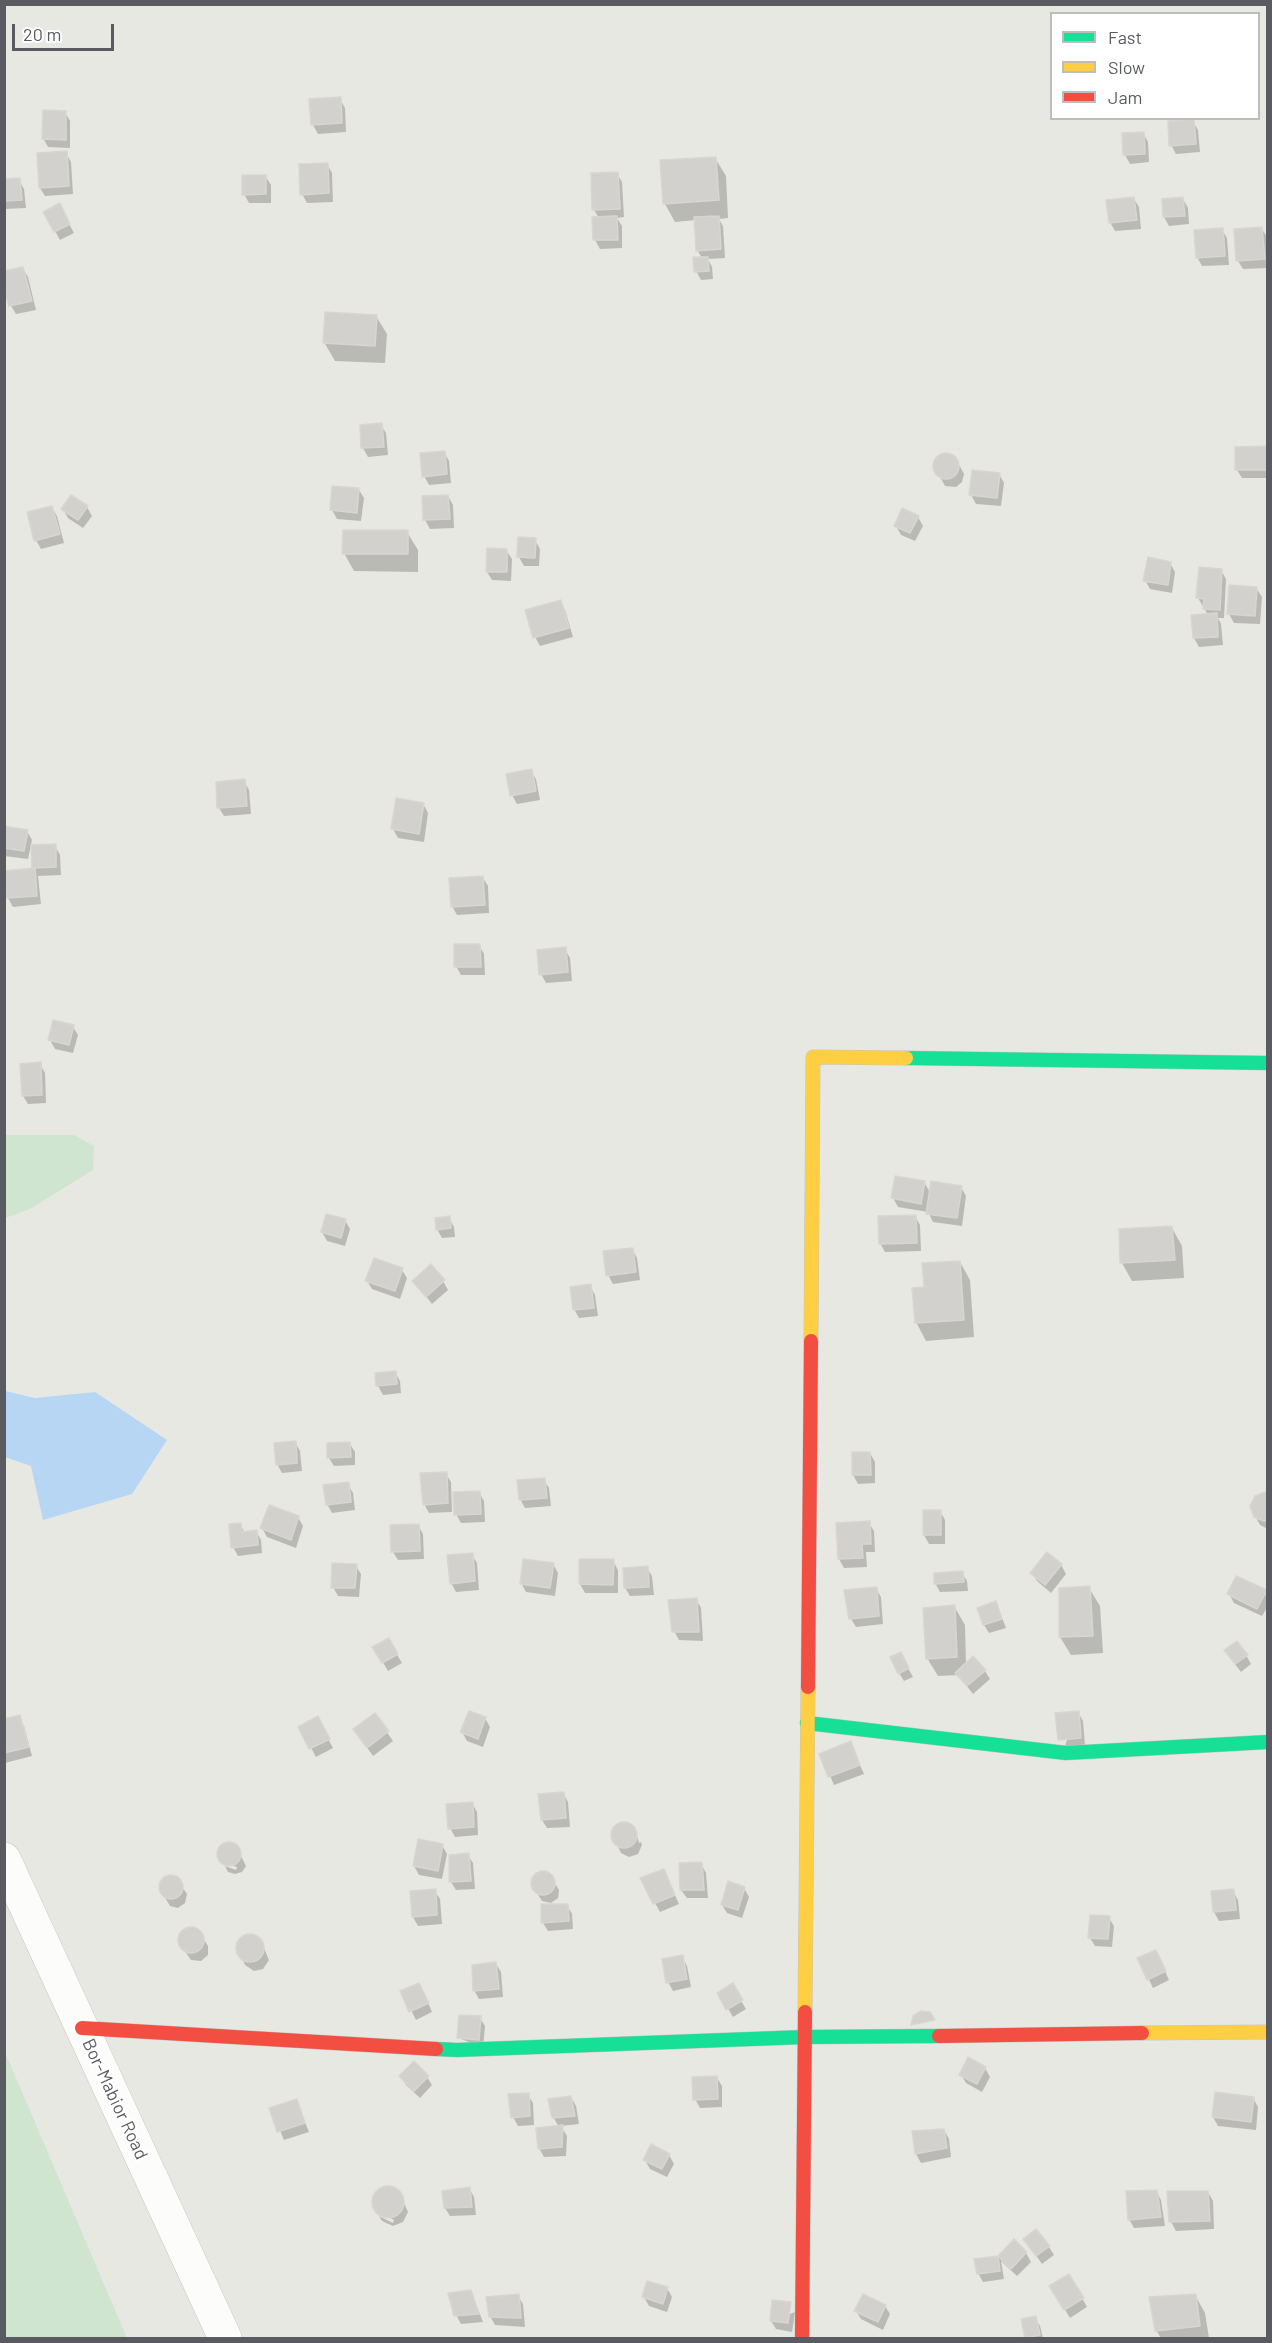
<!DOCTYPE html>
<style>
body{margin:0}
#map{position:relative;width:1272px;height:2343px;overflow:hidden;background:#e8e8e3;font-family:Barlow,sans-serif}
canvas{display:block}
.frame{position:absolute;inset:0;border:6px solid #595b60;pointer-events:none}
.legend{position:absolute;left:1050px;top:12px;width:210px;height:108px;box-sizing:border-box;background:#fff;border:2px solid #bdbdbf;margin:0;padding:8px 10px;list-style:none;font-size:18px;color:#595b60}
.legend li{display:flex;align-items:center;gap:12px;height:30px}
.legend b{width:30px;border:2px solid #bdbdbf}
.scale{position:absolute;left:12px;top:24px;width:102px;height:27px;box-sizing:border-box;border:3px solid #595b60;border-top:0;padding-left:8px;font-size:18px;line-height:21px;white-space:nowrap;color:#595b60;-webkit-text-stroke:4px #fff;paint-order:stroke}
</style>
<div id="map">
<canvas width="1272" height="2343"></canvas>
<div class="frame"></div>
<ul class="legend">
<li><b style="height:8px;background:#16e098"></b>Fast</li>
<li><b style="height:8px;background:#ffcf43"></b>Slow</li>
<li><b style="height:8px;background:#f24e42"></b>Jam</li>
</ul>
<div class="scale">20 m</div>
</div>
<script>
const context = document.querySelector('canvas').getContext('2d');
context.lineJoin = 'round';
function fillPath(path, color) { context.fillStyle = color; context.fill(path, 'evenodd'); }
const poly = rows => new Path2D(rows.map(r => 'M' + r).join(''));
function trace(path, color, width, dash) { context.strokeStyle = color; context.lineWidth = width; context.lineCap = dash ? 'butt' : 'round'; context.setLineDash(dash || []); context.stroke(path); }
function drawText(font, color, halo, rows, align = 'center') {
  context.font = font + ' Barlow,sans-serif'; context.lineWidth = 4.5; context.setLineDash([]); context.textBaseline = 'middle'; context.strokeStyle = halo; context.fillStyle = color; for (const [text, x, y, turn = 0] of rows) {
    context.save(); context.translate(x, y); context.rotate((+turn || 0) * Math.PI / 180); context.textAlign = isNaN(turn) ? turn : align; if (halo) context.strokeText(text, 0, 0); context.fillText(text, 0, 0); context.restore();
  }
}
const green = poly([
 [5,1135,74,1135,94,1146,93,1170,30,1209,5,1218],
 [4,2052,5,2052,127,2338,5,2338]
]);
const water = poly([
 [5,1391,35,1398,95,1392,167,1440,132,1494,43,1520,31,1466,5,1457]
]);
const shadow = poly([
 [340,99,345,108,346,132,318,134,313,125,311,101],
 [65,112,70,121,70,148,48,147,43,138],
 [1193,121,1198,130,1200,152,1176,154,1171,145],
 [1143,133,1148,142,1149,162,1130,164,1125,155,1124,134],
 [66,153,71,162,73,194,45,196,40,188],
 [715,158,726,176,728,218,719,219,723,226,725,258,708,259,712,267,713,279,701,280,696,271,702,258,697,250,696,220,675,222,665,204],
 [327,164,332,173,333,202,307,203,302,194],
 [617,174,622,182,624,217,617,218,622,226,622,248,600,249,595,240,594,218,599,218,594,210],
 [266,177,271,185,271,203,249,203,244,194],
 [19,180,24,189,26,208,4,209,4,181],
 [1134,199,1139,207,1141,229,1115,231,1110,222],
 [1183,199,1188,208,1189,224,1169,226,1164,217,1163,200],
 [59,205,74,233,60,240,45,213],
 [1262,229,1267,237,1268,268,1243,269,1238,261],
 [1222,230,1227,238,1229,265,1202,266,1197,257],
 [23,269,28,277,36,310,16,314,11,306,4,282],
 [376,316,387,334,385,363,335,361,324,342],
 [381,425,386,433,388,455,368,457,363,448],
 [1268,448,1268,478,1242,478,1237,470],
 [444,452,449,461,451,483,429,485,424,476],
 [947,455,955,457,964,474,962,482,956,487,945,486,934,466,936,459],
 [999,474,1004,483,1001,506,976,504,971,495],
 [359,490,364,498,361,521,337,519,332,510],
 [448,496,453,505,454,528,430,529,425,520,424,497],
 [52,507,57,516,64,543,41,549,36,540],
 [87,507,92,516,83,528,68,518,63,509],
 [918,517,923,526,915,541,901,535,896,526],
 [407,532,418,550,418,572,354,571,344,553],
 [535,540,540,549,539,566,524,566,519,557],
 [506,550,512,559,511,581,492,580,487,572],
 [1170,563,1175,572,1172,593,1150,589,1145,580],
 [1221,570,1226,579,1224,618,1218,618,1221,624,1223,645,1199,647,1194,638,1208,615,1198,598],
 [1257,589,1262,597,1260,624,1234,623,1229,614],
 [560,601,565,610,573,637,540,646,535,637],
 [531,771,536,779,540,800,517,804,512,795],
 [244,781,249,790,251,814,224,816,219,808],
 [423,804,428,813,424,842,398,838,393,829],
 [4,827,27,831,32,840,28,859,4,856],
 [55,846,60,855,61,875,38,876,41,904,13,907,8,898,5,873,35,870,34,868],
 [483,878,488,886,489,913,457,915,452,906],
 [479,945,484,954,485,975,461,975,456,966],
 [565,949,570,958,572,981,546,983,541,974],
 [73,1027,78,1035,73,1053,55,1049,50,1040],
 [40,1064,45,1073,46,1103,28,1104,23,1096],
 [924,1182,931,1194,961,1187,966,1196,962,1226,933,1222,928,1212,898,1207,893,1198],
 [915,1216,920,1225,921,1251,885,1252,880,1243],
 [449,1218,454,1227,455,1237,442,1238,437,1229],
 [345,1220,350,1229,345,1246,327,1241,322,1232],
 [1172,1228,1182,1246,1184,1278,1132,1281,1122,1263],
 [632,1249,637,1258,640,1280,613,1284,608,1275],
 [960,1262,970,1280,974,1337,926,1341,916,1322,926,1289],
 [402,1270,407,1278,400,1299,372,1289,367,1281],
 [414,1281,443,1281,448,1290,432,1304],
 [590,1286,595,1295,598,1316,579,1318,574,1309],
 [395,1372,400,1381,401,1393,383,1395,378,1386,376,1374],
 [295,1442,300,1451,302,1471,282,1473,277,1464],
 [350,1444,355,1452,355,1465,334,1466,329,1458],
 [870,1453,875,1462,875,1483,858,1484,853,1475],
 [446,1474,451,1482,452,1512,429,1513,424,1504],
 [544,1480,549,1488,551,1506,525,1508,520,1499],
 [348,1484,353,1493,355,1510,332,1513,327,1504],
 [479,1492,484,1501,485,1522,461,1523,456,1514],
 [1268,1495,1268,1529,1260,1525,1255,1516],
 [940,1511,945,1520,945,1544,929,1544,924,1535],
 [298,1517,303,1526,296,1548,267,1537,262,1528],
 [869,1523,874,1531,875,1552,866,1552,867,1567,844,1568,839,1559],
 [240,1524,245,1533,256,1531,261,1540,262,1553,238,1556,233,1547],
 [418,1525,423,1534,424,1559,398,1560,393,1552],
 [1047,1554,1061,1565,1066,1574,1051,1593,1037,1581,1032,1573],
 [472,1555,477,1563,479,1590,456,1592,451,1583],
 [613,1561,618,1570,618,1593,585,1593,580,1584],
 [553,1564,558,1573,555,1596,526,1592,521,1583],
 [356,1566,361,1574,359,1597,338,1596,333,1587],
 [647,1568,652,1576,654,1595,630,1596,625,1588],
 [962,1573,967,1581,968,1591,940,1592,935,1583],
 [1089,1588,1100,1606,1103,1653,1071,1655,1060,1637,1061,1589],
 [876,1589,881,1597,883,1624,856,1627,851,1619],
 [1265,1591,1268,1606,1262,1616,1234,1603,1229,1594],
 [696,1599,701,1608,703,1641,679,1640,674,1631],
 [996,1603,1006,1628,989,1633,984,1625],
 [954,1606,965,1625,966,1664,985,1671,990,1679,973,1694,958,1675,938,1676,927,1658],
 [388,1640,402,1663,388,1671,374,1647],
 [900,1654,913,1677,904,1681,899,1673],
 [1246,1655,1251,1664,1241,1672,1231,1659],
 [1078,1712,1083,1721,1085,1746,1064,1748],
 [375,1715,393,1741,373,1756,355,1730],
 [19,1717,24,1726,32,1756,5,1763,4,1721],
 [317,1718,333,1748,316,1757,300,1727],
 [485,1718,490,1727,483,1747,467,1741,462,1732],
 [850,1743,864,1774,834,1785,821,1755],
 [563,1793,568,1802,570,1827,547,1828,542,1820],
 [472,1803,477,1812,478,1835,455,1837,450,1828],
 [625,1822,634,1826,639,1843,641,1842,642,1845,638,1854,629,1857,621,1853,612,1834,616,1826],
 [230,1844,236,1846,246,1866,242,1872,235,1874,228,1872,225,1866,236,1870,237,1867,222,1862,219,1854,221,1848],
 [442,1845,447,1854,442,1879,419,1875,414,1866],
 [468,1855,473,1863,475,1889,456,1890,451,1882],
 [701,1864,706,1873,708,1898,687,1898,681,1890],
 [541,1872,549,1874,559,1890,558,1898,551,1903,542,1901,532,1885,534,1877],
 [168,1876,176,1878,187,1894,185,1903,178,1908,170,1906,160,1889,161,1881],
 [668,1880,679,1904,660,1912,655,1903],
 [744,1888,749,1897,742,1918,727,1913,722,1905],
 [435,1891,440,1899,442,1924,418,1926,413,1917,411,1892],
 [1233,1891,1238,1900,1240,1919,1219,1921,1214,1912,1212,1893],
 [567,1905,572,1914,573,1929,548,1931,543,1923],
 [1109,1918,1114,1926,1112,1947,1095,1946,1090,1938],
 [187,1928,197,1929,208,1946,208,1955,201,1961,191,1960,180,1944,180,1935],
 [252,1935,261,1941,269,1960,263,1969,254,1971,245,1965,237,1946,243,1938],
 [682,1957,687,1966,691,1987,673,1991,668,1982],
 [1139,1959,1160,1960,1169,1980,1153,1988],
 [496,1964,501,1972,503,1997,479,1999,474,1990],
 [732,1986,746,2009,733,2017,719,1993],
 [402,1992,424,1993,432,2012,416,2020],
 [480,2018,485,2026,483,2048,459,2038],
 [969,2060,985,2068,990,2077,982,2092,966,2083,961,2075],
 [401,2076,427,2077,432,2085,420,2098,406,2085],
 [717,2078,722,2086,722,2107,700,2108,695,2099],
 [528,2095,533,2103,534,2125,518,2126,513,2117],
 [571,2097,576,2106,579,2124,561,2126,567,2136,566,2156,544,2157,539,2148,559,2127,553,2117],
 [1253,2098,1258,2107,1256,2130,1218,2126,1213,2117],
 [296,2100,309,2132,284,2140,271,2109],
 [944,2130,949,2139,951,2157,921,2163,916,2154,913,2132],
 [669,2155,674,2164,667,2177,650,2169,645,2160],
 [389,2187,399,2192,408,2212,403,2222,393,2226,382,2221,379,2216,393,2223,394,2220,377,2211,373,2201,378,2191],
 [469,2188,474,2197,476,2215,450,2216,445,2208],
 [1156,2191,1161,2200,1165,2226,1134,2228,1129,2219],
 [1208,2192,1213,2201,1214,2229,1176,2231,1171,2222],
 [1025,2239,1049,2247,1054,2255,1042,2264],
 [1014,2241,1026,2253,1031,2262,1017,2276,1001,2261,1004,2279,983,2282,978,2273,976,2261,999,2257],
 [667,2288,672,2297,667,2312,649,2306,644,2297],
 [471,2291,483,2322,461,2324,456,2315],
 [1056,2295,1082,2298,1087,2307,1070,2318],
 [1195,2295,1205,2313,1209,2338,1161,2338,1156,2330],
 [518,2296,523,2304,525,2327,495,2325,490,2316],
 [885,2306,890,2314,883,2330,861,2319,856,2311],
 [795,2312,792,2332,776,2329,771,2321],
 [1035,2318,1040,2326,1043,2338,1027,2338]
]);
const building = poly([
 [341,97,342,123,311,125,309,99,341,97],
 [43,110,66,111,66,140,42,139,43,110],
 [1194,119,1196,144,1169,146,1168,121,1194,119],
 [1144,132,1145,154,1123,155,1122,133,1144,132],
 [67,151,69,186,39,188,37,153,67,151],
 [716,157,719,200,663,204,660,160,716,157],
 [328,163,329,193,300,195,299,164,328,163],
 [618,172,620,209,592,210,591,173,618,172],
 [242,175,266,175,266,194,242,195,242,175],
 [20,178,22,200,4,201,4,179,20,178],
 [1134,197,1137,220,1109,223,1106,200,1134,197],
 [1183,197,1185,216,1163,217,1162,199,1183,197],
 [60,203,70,224,54,232,43,212,60,203],
 [617,216,618,240,593,240,592,217,617,216],
 [719,216,721,249,696,251,694,217,719,216],
 [1262,227,1265,259,1236,261,1234,229,1262,227],
 [1223,228,1225,256,1196,258,1194,230,1223,228],
 [693,257,708,257,709,271,694,272,693,257],
 [23,267,32,301,9,306,4,288,4,271,23,267],
 [325,312,377,315,375,346,323,343,325,312],
 [382,423,384,447,361,448,360,425,382,423],
 [1268,446,1268,470,1235,470,1235,447,1268,446],
 [445,451,447,474,422,477,420,453,445,451],
 '933 466a13 13 0 1 1 26 0a13 13 0 1 1-26 0Z',
 [972,470,1000,473,997,498,969,495,972,470],
 [332,486,359,488,357,513,330,510,332,486],
 [71,495,88,506,78,520,61,509,71,495],
 [448,495,450,519,423,520,422,496,448,495],
 [52,506,60,534,34,541,27,512,52,506],
 [902,508,919,516,910,533,894,526,902,508],
 [343,530,408,530,408,554,342,554,343,530],
 [518,537,536,538,535,558,517,557,518,537],
 [487,548,507,549,507,572,486,572,487,548],
 [1148,557,1171,562,1168,585,1143,581,1148,557],
 [1199,567,1222,569,1220,610,1203,609,1204,599,1196,598,1199,567],
 [1229,585,1257,587,1255,616,1227,614,1229,585],
 [561,600,569,628,533,638,525,610,561,600],
 [1217,613,1218,637,1193,638,1191,615,1217,613],
 [532,769,536,791,510,796,506,774,532,769],
 [245,779,247,806,217,808,216,782,245,779],
 [396,798,424,803,419,834,391,829,396,798],
 [4,826,28,830,24,851,4,848,4,826],
 [56,844,56,867,32,868,31,845,56,844],
 [35,868,37,896,6,898,4,871,35,868],
 [483,876,485,905,451,907,449,878,483,876],
 [454,944,480,944,481,967,454,967,454,944],
 [566,947,568,972,539,975,537,950,566,947],
 [53,1020,74,1025,69,1045,48,1040,53,1020],
 [41,1062,42,1095,22,1096,20,1064,41,1062],
 [895,1176,925,1181,921,1204,891,1198,895,1176],
 [931,1181,962,1186,957,1218,926,1214,931,1181],
 [326,1214,346,1219,341,1238,321,1232,326,1214],
 [916,1215,917,1243,879,1244,878,1216,916,1215],
 [450,1216,451,1228,436,1230,435,1218,450,1216],
 [1172,1226,1175,1260,1120,1263,1119,1229,1172,1226],
 [633,1248,636,1272,606,1276,603,1251,633,1248],
 [374,1258,403,1268,395,1291,365,1281,374,1258],
 [960,1261,964,1320,915,1323,912,1288,924,1287,922,1263,960,1261],
 [431,1264,445,1280,426,1297,412,1281,431,1264],
 [591,1284,594,1308,573,1310,570,1287,591,1284],
 [396,1371,397,1384,376,1386,375,1373,396,1371],
 [296,1441,297,1463,276,1465,274,1443,296,1441],
 [350,1442,351,1457,327,1458,327,1443,350,1442],
 [852,1452,870,1452,871,1475,852,1475,852,1452],
 [447,1472,448,1503,423,1505,420,1473,447,1472],
 [545,1478,547,1498,519,1500,517,1480,545,1478],
 [349,1482,351,1502,326,1505,323,1485,349,1482],
 [480,1491,481,1514,454,1515,453,1492,480,1491],
 [1265,1492,1268,1493,1268,1520,1264,1521,1254,1517,1250,1506,1255,1496,1265,1492],
 [269,1505,299,1516,291,1540,260,1528,269,1505],
 [923,1510,941,1510,941,1535,923,1535,923,1510],
 [870,1521,871,1544,862,1544,863,1558,838,1559,836,1523,870,1521],
 [241,1523,242,1532,257,1530,258,1545,231,1548,229,1524,241,1523],
 [419,1524,420,1551,391,1552,390,1525,419,1524],
 [1047,1552,1062,1564,1045,1585,1030,1573,1047,1552],
 [473,1553,475,1581,450,1584,447,1555,473,1553],
 [523,1559,554,1563,550,1588,520,1584,523,1559],
 [579,1559,614,1559,613,1585,579,1584,579,1559],
 [332,1563,357,1564,355,1588,331,1588,332,1563],
 [648,1566,649,1587,624,1588,623,1568,648,1566],
 [963,1571,964,1582,934,1584,934,1573,963,1571],
 [1236,1576,1267,1590,1257,1609,1227,1594,1236,1576],
 [1090,1586,1093,1636,1059,1637,1059,1588,1090,1586],
 [877,1587,879,1616,849,1619,844,1590,877,1587],
 [697,1598,699,1632,672,1632,668,1600,697,1598],
 [996,1601,1002,1619,983,1625,977,1608,996,1601],
 [955,1605,957,1657,926,1659,923,1608,955,1605],
 [389,1638,398,1654,382,1663,372,1647,389,1638],
 [1237,1641,1248,1655,1235,1664,1224,1650,1237,1641],
 [901,1652,909,1668,898,1674,890,1657,901,1652],
 [973,1656,986,1670,967,1686,955,1673,973,1656],
 [469,1711,486,1717,478,1739,460,1732,469,1711],
 [1079,1711,1081,1738,1058,1740,1055,1713,1079,1711],
 [375,1713,389,1731,367,1748,353,1729,375,1713],
 [20,1715,29,1747,4,1753,4,1719,20,1715],
 [318,1716,330,1739,309,1749,298,1727,318,1716],
 [851,1741,860,1765,828,1777,819,1754,851,1741],
 [564,1792,566,1818,541,1820,538,1794,564,1792],
 [473,1802,474,1827,448,1829,446,1804,473,1802],
 '611 1835a13 13 0 1 1 26 0a13 13 0 1 1-26 0Z',
 [418,1839,443,1844,438,1871,413,1866,418,1839],
 '217 1854a12 12 0 1 1 24 0a12 12 0 1 1-24 0Z',
 [469,1853,471,1881,449,1882,449,1855,469,1853],
 [702,1862,704,1890,680,1890,679,1863,702,1862],
 [664,1869,675,1895,653,1904,640,1878,664,1869],
 '531 1883a12 12 0 1 1 24 0a12 12 0 1 1-24 0Z',
 '159 1887a12 12 0 1 1 24 0a12 12 0 1 1-24 0Z',
 [728,1881,745,1887,738,1910,721,1905,728,1881],
 [436,1889,437,1915,412,1917,410,1891,436,1889],
 [1234,1889,1236,1910,1213,1912,1211,1891,1234,1889],
 [541,1904,568,1904,569,1921,541,1923,541,1904],
 [1090,1915,1110,1916,1108,1939,1088,1938,1090,1915],
 '178 1940a13 13 0 1 1 26 0a13 13 0 1 1-26 0Z',
 '236 1948a14 14 0 1 1 28 0a14 14 0 1 1-28 0Z',
 [1156,1950,1166,1971,1147,1980,1137,1958,1156,1950],
 [683,1955,687,1979,666,1983,662,1959,683,1955],
 [496,1962,499,1989,473,1991,472,1965,496,1962],
 [419,1983,429,2003,409,2012,400,1991,419,1983],
 [733,1983,743,2000,726,2010,717,1993,733,1983],
 [921,2011,930,2012,935,2020,911,2025,913,2016,921,2011],
 [459,2015,481,2016,479,2040,457,2038,459,2015],
 [968,2057,986,2067,977,2084,959,2075,968,2057],
 [414,2061,429,2076,414,2091,399,2076,414,2061],
 [717,2076,718,2099,693,2100,692,2077,717,2076],
 [1215,2092,1254,2097,1251,2122,1212,2117,1215,2092],
 [529,2093,530,2116,511,2118,508,2094,529,2093],
 [571,2096,575,2116,552,2118,548,2099,571,2096],
 [297,2099,305,2123,277,2132,269,2108,297,2099],
 [563,2125,562,2147,538,2149,536,2128,563,2125],
 [944,2129,947,2148,915,2154,912,2131,944,2129],
 [651,2144,670,2154,662,2169,643,2160,651,2144],
 '372 2202a16 16 0 1 1 32 0a16 16 0 1 1-32 0Z',
 [470,2187,472,2207,444,2208,442,2191,470,2187],
 [1157,2190,1161,2217,1128,2220,1126,2191,1157,2190],
 [1167,2191,1208,2191,1210,2221,1169,2222,1167,2191],
 [1036,2229,1050,2246,1036,2256,1023,2239,1036,2229],
 [1014,2239,1027,2252,1011,2269,998,2256,1014,2239],
 [998,2256,1000,2271,977,2274,974,2259,998,2256],
 [1069,2274,1084,2298,1064,2310,1049,2286,1069,2274],
 [647,2281,668,2287,663,2304,642,2297,647,2281],
 [471,2290,479,2314,454,2316,448,2293,471,2290],
 [519,2294,521,2318,489,2317,486,2297,519,2294],
 [863,2294,886,2305,878,2322,854,2311,863,2294],
 [1196,2294,1200,2326,1155,2331,1149,2297,1196,2294],
 [772,2300,791,2302,788,2323,770,2321,772,2300],
 [1036,2316,1040,2335,1025,2338,1021,2319,1036,2316]
]);
const street = poly([
 [4,1859,225,2338]
]);
const fast = poly([
 [906,1058,1268,1063],
 [807,1723,1066,1753,1268,1742],
 [436,2049,457,2050,805,2037,939,2036]
]);
const slow = poly([
 [811,1341,813,1057,906,1058],
 [805,2012,808,1687],
 [1142,2033,1268,2032]
]);
const jam = poly([
 [808,1687,811,1341],
 [82,2028,436,2049],
 [939,2036,1142,2033],
 [802,2338,805,2012]
]);
const streetNames = [
 ["Bor-Mabior Road",115,2099,65]
];
fillPath(green, '#d0e5cf');
fillPath(water, '#b6d6f3');
fillPath(shadow, '#0003');
fillPath(building, '#d2d1ce');
trace(building, '#d8d6d2', 1.5);
trace(street, '#c5c5c3', 34);
trace(fast, '#c5c5c4', 15);
trace(slow, '#c5c5c4', 15);
trace(jam, '#c5c5c4', 15);
trace(street, '#fcfcfb', 33);
trace(fast, '#16e098', 14);
trace(slow, '#ffcf43', 14);
trace(jam, '#f24e42', 14);
drawText('18px', '#595b60', '#fff', streetNames);
</script>
